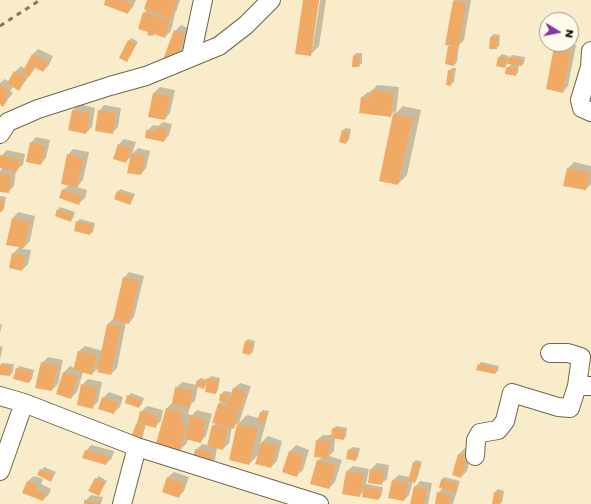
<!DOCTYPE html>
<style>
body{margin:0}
#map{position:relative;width:591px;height:504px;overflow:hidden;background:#f8ecca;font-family:Poppins,sans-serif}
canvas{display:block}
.north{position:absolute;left:539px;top:12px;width:40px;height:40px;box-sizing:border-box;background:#fefaec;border:1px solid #9f9b8f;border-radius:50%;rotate:100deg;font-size:11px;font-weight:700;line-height:16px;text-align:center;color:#110d03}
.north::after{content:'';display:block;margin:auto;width:14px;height:18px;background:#8237a8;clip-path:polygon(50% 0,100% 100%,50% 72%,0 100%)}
</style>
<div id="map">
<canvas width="591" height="504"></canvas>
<div class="north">N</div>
</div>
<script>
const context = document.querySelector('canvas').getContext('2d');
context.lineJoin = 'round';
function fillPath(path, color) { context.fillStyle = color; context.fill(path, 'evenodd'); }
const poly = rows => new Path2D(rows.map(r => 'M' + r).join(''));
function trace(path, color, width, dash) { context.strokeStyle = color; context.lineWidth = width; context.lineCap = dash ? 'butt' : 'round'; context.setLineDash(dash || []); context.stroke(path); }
const shadow = poly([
 [106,0,136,0,133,7,127,13],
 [148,0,180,0,176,12,174,14,175,14,171,31,165,37,149,31,144,13,147,9],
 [304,0,318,0,311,46,313,46,320,0,326,0,319,46,310,55],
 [455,0,471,0,464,40,459,45,457,62,454,65,449,47,451,45,453,1],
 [181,25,190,29,178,62,175,31],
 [493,34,500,35,499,46,496,48,491,37],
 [131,38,138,42,127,61,129,41],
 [559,44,576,45,568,86,563,92,555,48],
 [38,49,53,56,49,65,43,71,36,67,24,83,19,89,14,86,10,91,13,93,3,105,0,103,0,83,5,79,9,82,15,72,21,66,25,69,33,54],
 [356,53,362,53,362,63,359,66,354,56],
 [502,54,509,56,508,59,512,55,525,57,524,63,522,65,519,65,518,72,516,75,507,68,512,64,508,63,505,67,497,65,499,57],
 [452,68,456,68,454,82,451,84,449,71],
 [377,85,399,87,396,113,403,106,421,110,407,175,398,184,380,181,395,111,390,116,362,97,368,92,371,92],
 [160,87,175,90,170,113,165,119,149,116,154,93],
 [79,104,95,108,92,127,86,133,69,129,73,110],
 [104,105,121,108,118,127,112,133,99,111],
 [163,122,172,124,169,135,164,141,147,131,153,125,158,126],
 [346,128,351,129,349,140,346,143,343,130],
 [36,137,50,140,46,158,41,164,31,143],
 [124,139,136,142,132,154,138,148,150,151,146,168,141,174,131,156,126,162,119,144],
 [73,149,89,152,83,180,77,187,87,190,85,198,79,203,63,190,69,185,68,155],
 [7,150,25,154,23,165,16,170,14,186,8,192,0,191,0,171,3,168,0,167,0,160,1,156],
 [574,162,591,166,591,184,586,189,568,168],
 [120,189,135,194,132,201,130,204,118,192],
 [0,196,6,197,4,209,2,211,0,211],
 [60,207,75,212,73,218,70,221,58,210],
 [18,212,35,216,30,241,22,249,31,250,28,264,22,270,13,254,20,246,13,218],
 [80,219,95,223,93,232,90,234,77,222],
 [129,272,144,276,134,317,129,323,126,322,117,368,111,374,99,367,92,374,83,372,77,392,71,398,57,394,64,372,70,366,74,368,79,351,85,346,103,351,108,324,114,318,124,278],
 [0,324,2,325,0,333],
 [248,339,255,341,253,352,250,354,245,342],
 [0,346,3,347,0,359],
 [48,357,63,360,58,384,52,390,42,363],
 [481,362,499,366,498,371,495,373,479,365],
 [1,363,14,364,13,372,10,375,0,374],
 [19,366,34,370,32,379,29,382,17,369],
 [211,376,220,378,218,390,216,393,207,384,203,388,198,386,195,401,191,404,188,414,192,415,197,410,212,414,206,436,201,441,188,438,187,443,178,452,167,408,173,402,176,388,182,382,197,385,198,380,201,378,208,380],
 [88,379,102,382,98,402,92,407,82,385],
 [240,383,251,386,239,423,247,415,259,418,261,412,263,410,269,411,260,444,268,436,282,441,277,461,271,467,259,454,249,464,230,460,238,423,232,427,229,443,223,449,217,448,215,460,209,466,196,450,202,444,209,445,213,426,216,423,218,404,223,400,220,400,221,394,224,391,231,392,230,397,234,388],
 [109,392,123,397,120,407,114,412,103,398],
 [131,393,144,398,142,404,139,407,128,396],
 [147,406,163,410,161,421,155,427,146,424,142,439,139,442,136,424,138,422,141,412],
 [336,426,347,428,346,437,343,439,335,438,334,451,329,456,342,460,335,482,329,488,318,461,322,457,317,440,323,435,332,435,333,429],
 [91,445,114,451,112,458,106,464,86,451],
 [296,445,309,450,303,470,297,475,284,471,290,451],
 [352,447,360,448,358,457,355,460,349,450],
 [465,448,472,450,467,471,461,477,459,454],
 [416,460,422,462,417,479,415,482,413,481,409,495,404,500,393,480,399,475,410,477,413,463],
 [377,463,389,465,387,479,381,484,369,482,371,469],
 [353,466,369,469,366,484,383,487,381,497,378,499,364,491,359,496,347,471],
 [44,467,56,472,51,480,38,475],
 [174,472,189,477,184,491,178,497,163,492,168,477],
 [34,476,43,479,41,484,51,489,49,494,43,500,28,481],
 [99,476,107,481,98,495,96,479],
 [444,477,460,481,453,504,436,504,438,493,443,488,441,480],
 [420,481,432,483,428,504,411,504,415,487],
 [498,489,504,491,502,503,493,504,495,492],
 [91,495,103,497,101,504,85,504,85,501]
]);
const building = poly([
 [105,0,122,0,132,4,128,14,104,5],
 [147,0,177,0,171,19,144,9],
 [303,0,319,0,311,56,295,54],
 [453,1,466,3,459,47,445,45],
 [143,12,170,20,165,38,154,34,153,36,147,35,148,32,138,29],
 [174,30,185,35,173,69,161,65],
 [490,37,498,37,497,49,489,49],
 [128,40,136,44,127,62,119,58],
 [448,46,457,48,454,66,445,64],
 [554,47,571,50,563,93,546,89],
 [32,54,48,62,43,72,34,67,29,77,22,73],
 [353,55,360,56,359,67,352,67],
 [498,57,507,58,505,68,496,66],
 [509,57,523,60,522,66,508,64],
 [506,67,517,69,516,76,505,74],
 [448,70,453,71,451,86,446,85],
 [14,71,26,78,19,91,7,83],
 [0,85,10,92,5,97,8,99,3,107,0,104],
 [371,90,394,93,391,117,359,113,361,97,369,98],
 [153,93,170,96,165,120,148,117],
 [72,110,90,113,86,134,68,130],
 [98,110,116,113,113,134,95,131],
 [393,114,413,118,398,185,379,181],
 [156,127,167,129,164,142,145,138,146,130,155,132],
 [342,130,349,132,346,144,339,142],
 [30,142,45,146,41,165,26,162],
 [118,144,131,148,126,163,113,159],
 [67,154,83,158,78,187,61,184],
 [131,154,145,156,141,175,127,173],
 [0,155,20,159,17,172,0,168],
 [567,168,590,172,586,190,563,186],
 [0,174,11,175,9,193,0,192],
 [62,189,82,196,79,205,59,198],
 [117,191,133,197,130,205,114,199],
 [0,199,4,200,2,212,0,212],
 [57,209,73,215,71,222,55,216],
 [12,218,30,222,24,248,6,245],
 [76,221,93,226,90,235,74,231],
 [12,253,25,256,22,271,9,268],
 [123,277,139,281,129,324,113,320],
 [107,324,121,326,111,375,97,372],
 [245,341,253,343,250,355,242,353],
 [78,351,97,356,92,375,73,370],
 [41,362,58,366,52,391,35,388],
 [478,364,497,368,495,374,476,370],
 [0,365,11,366,10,376,0,375],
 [16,368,32,372,29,383,13,379],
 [63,372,78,376,71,399,56,394],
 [207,378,218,380,216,394,205,392],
 [197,380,206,382,204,389,195,386],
 [81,384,97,388,93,409,77,405],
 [175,387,193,391,189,408,172,404],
 [233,388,246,392,240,410,227,405],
 [220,394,228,395,228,402,219,401],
 [127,395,142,401,139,408,125,403],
 [102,397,118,402,114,414,98,409],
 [218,404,239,410,234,429,212,423],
 [166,408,183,413,180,423,186,425,179,453,155,447],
 [140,411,158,416,156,428,137,423],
 [260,412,267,414,263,424,257,421],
 [190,416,206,420,201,443,185,439],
 [136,424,144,427,139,443,130,440],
 [237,424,258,428,249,465,229,460],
 [212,425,228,429,223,450,207,446],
 [332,428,345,430,344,440,331,438],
 [316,440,330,441,328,458,314,457],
 [262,442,277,446,271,468,255,464],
 [195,449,212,452,210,467,192,464],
 [348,449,357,451,356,461,346,459],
 [85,450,109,457,106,465,82,458],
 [289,451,304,456,297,477,282,472],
 [458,454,467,456,461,478,452,475],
 [317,460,336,465,329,489,310,484],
 [413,462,420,464,415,483,408,481],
 [40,469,54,475,51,482,37,475],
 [370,469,384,471,382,485,368,483],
 [346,471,364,474,360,497,342,494],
 [167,477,184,483,179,498,162,492],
 [95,478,105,483,99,496,88,491],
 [392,480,408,484,404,501,388,498],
 [441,480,457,483,456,492,439,488],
 [27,481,38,485,36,490,46,494,43,501,22,493],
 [364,486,381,490,379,500,362,497],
 [414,486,427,489,424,504,410,504],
 [437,492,451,496,449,504,435,504],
 [494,492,502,493,500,504,492,504],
 [84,500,100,503,100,504,84,504]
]);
const minor = poly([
 [591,51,590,67,580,100,582,108,591,112],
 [191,57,203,0],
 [0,134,8,122,38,109,110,86,146,76,219,46,246,25,271,0],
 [550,353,568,353,581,357,577,386],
 [0,396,24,403,137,447,319,504],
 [475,456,476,440,480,433,498,430,505,421,512,393,558,407,570,408,577,386,591,386],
 [0,471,24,403],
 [122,504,137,447]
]);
const rail = poly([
 [0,26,40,0]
]);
fillPath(shadow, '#0003');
fillPath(building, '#f0aa66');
trace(minor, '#706647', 20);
trace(minor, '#fff', 18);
trace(rail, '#817963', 3, [5, 5]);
</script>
